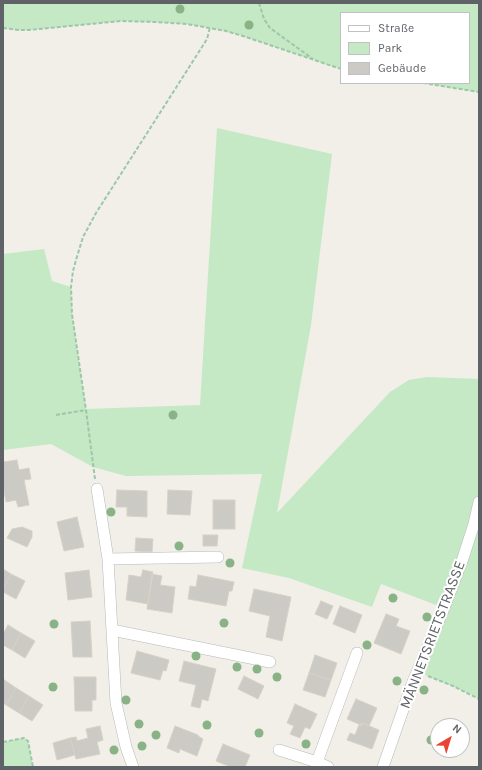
<!DOCTYPE html>
<meta charset="utf-8">
<style>
body{margin:0}
#map{position:relative;width:482px;height:770px;overflow:hidden;background:#f1efe8;font-family:Karla,sans-serif}
canvas{display:block}
.frame{position:absolute;inset:0;border:4px solid #5f6368;pointer-events:none}
.legend{position:absolute;left:340px;top:12px;width:130px;height:72px;box-sizing:border-box;background:#fff;border:1px solid #bfc1c3;margin:0;padding:5px 7px;list-style:none;font-size:12px;color:#5f6368}
.legend li{display:flex;align-items:center;gap:8px;height:20px}
.legend b{width:20px;border:1px solid #bfc1c3}
.north{position:absolute;left:430px;top:718px;width:40px;height:40px;box-sizing:border-box;background:#fff;border:1px solid #bfc1c3;border-radius:50%;rotate:38deg;font-size:11px;font-weight:700;line-height:16px;text-align:center;color:#5f6368}
.north::after{content:'';display:block;margin:auto;width:14px;height:18px;background:#ea4335;clip-path:polygon(50% 0,100% 100%,50% 72%,0 100%)}
</style>
<div id="map">
<canvas width="482" height="770"></canvas>
<div class="frame"></div>
<ul class="legend">
<li><b style="height:5px;background:#fff"></b>Straße</li>
<li><b style="height:11px;background:#c5e8c5"></b>Park</li>
<li><b style="height:11px;background:#cccac5"></b>Gebäude</li>
</ul>
<div class="north">N</div>
</div>
<script>
const context = document.querySelector('canvas').getContext('2d');
context.lineJoin = 'round';
function fillPath(path, color) { context.fillStyle = color; context.fill(path, 'evenodd'); }
const poly = rows => new Path2D(rows.map(r => 'M' + r).join(''));
function trace(path, color, width, dash) { context.strokeStyle = color; context.lineWidth = width; context.lineCap = dash ? 'butt' : 'round'; context.setLineDash(dash || []); context.stroke(path); }
function drawText(font, color, halo, rows, align = 'center') {
  context.font = font + ' Karla,sans-serif'; context.lineWidth = 4; context.setLineDash([]); context.textBaseline = 'middle'; context.strokeStyle = halo; context.fillStyle = color; for (const [text, x, y, turn = 0] of rows) {
    context.save(); context.translate(x, y); context.rotate((+turn || 0) * Math.PI / 180); context.textAlign = isNaN(turn) ? turn : align; if (halo) context.strokeText(text, 0, 0); context.fillText(text, 0, 0); context.restore();
  }
}
const green = poly([
 [3,3,479,3,479,92,423,83,469,83,469,13,341,13,341,69,243,36,226,31,187,24,156,22,121,21,29,30,18,30,3,28],
 [217,128,332,154,311,325,277,513,390,392,409,380,427,377,479,379,479,699,473,695,418,672,444,608,381,584,372,607,289,578,242,568,262,474,126,476,93,467,51,444,3,450,3,254,44,249,52,281,71,287,72,314,86,409,200,405],
 [24,738,28,741,33,767,3,767,3,742]
]);
const building = poly([
 [17,460,19,470,29,468,31,479,24,480,29,505,18,507,16,500,6,502,3,485,3,462,17,460],
 [117,490,147,491,147,517,127,516,127,507,116,507,117,490],
 [168,490,192,491,190,515,167,514,168,490],
 [213,500,235,500,235,529,213,529,213,500],
 [77,517,84,547,64,551,57,522,77,517],
 [22,527,32,531,32,537,27,547,7,538,12,529,22,527],
 [203,535,218,535,217,546,203,546,203,535],
 [136,538,153,539,152,552,135,551,136,538],
 [3,569,11,574,3,589,3,569],
 [89,570,92,597,68,600,65,573,89,570],
 [143,570,153,572,148,604,126,600,129,575,141,577,143,570],
 [11,574,25,581,16,599,3,592,3,589,11,574],
 [152,574,162,576,160,585,175,587,172,613,147,609,152,574],
 [198,575,234,582,232,591,229,591,226,606,188,599,190,586,196,587,198,575],
 [254,589,291,597,282,641,266,637,270,616,249,611,254,589],
 [321,601,333,606,327,619,315,614,321,601],
 [340,606,362,615,355,633,333,624,340,606],
 [386,614,399,619,396,626,410,631,401,654,374,643,386,614],
 [90,621,92,657,73,657,71,622,90,621],
 [8,625,21,633,12,650,3,645,3,634,8,625],
 [21,633,35,641,25,658,12,650,21,633],
 [137,651,169,660,166,671,163,670,160,680,131,673,137,651],
 [315,655,337,663,331,680,309,673,315,655],
 [184,661,216,669,208,701,202,699,200,708,191,706,196,685,179,681,184,661],
 [309,673,331,680,325,697,303,690,309,673],
 [244,676,264,686,258,699,238,689,244,676],
 [74,677,96,677,96,700,92,700,92,711,75,711,74,677],
 [3,679,16,688,6,705,3,703,3,679],
 [16,688,29,696,19,713,6,705,16,688],
 [29,696,43,705,32,721,19,713,29,696],
 [356,699,377,708,369,726,362,723,361,725,347,719,356,699],
 [295,704,317,714,310,729,305,727,300,738,290,734,294,726,287,723,295,704],
 [362,723,379,730,372,749,347,740,350,733,355,735,359,725,362,726,362,723],
 [100,726,103,740,97,742,100,754,76,759,70,738,76,737,77,741,88,738,86,729,100,726],
 [175,726,198,735,198,736,203,739,197,756,180,749,179,753,167,748,175,726],
 [70,738,75,755,57,760,53,743,70,738],
 [223,744,250,755,245,767,231,767,216,761,223,744]
]);
const path = poly([
 [259,3,264,19,270,28,313,59],
 [3,28,18,30,29,30,121,21,156,22,187,24,226,31,243,36,341,69],
 [423,83,479,92],
 [56,415,86,410],
 [95,479,86,410,72,314,71,287,73,271,76,260,83,237,96,213,202,47,207,39,210,27],
 [428,676,453,686,479,699],
 [3,742,24,738,28,741,33,767]
]);
const minor = poly([
 [97,489,108,559,116,703,126,747,133,767],
 [108,559,218,557],
 [112,630,270,662],
 [279,750,317,762,328,767],
 [317,762,357,653],
 [383,767,412,684,444,608,463,558,474,524,479,502]
]);
const trees = [
 [180,9],
 [249,25],
 [173,415],
 [111,512],
 [179,546],
 [230,563],
 [393,598],
 [427,617],
 [224,623],
 [54,624],
 [367,645],
 [196,656],
 [237,667],
 [257,669],
 [277,677],
 [397,681],
 [53,687],
 [424,690],
 [126,700],
 [139,724],
 [207,725],
 [259,733],
 [156,735],
 [431,740],
 [306,744],
 [142,746],
 [114,750]
];
const streetNames = [
 ["MÄNNETSRIETSTRASSE",433,635,-69]
];
fillPath(green, '#c5e8c5');
fillPath(building, '#cccac5');
trace(building, '#d6d1c6', 1);
trace(minor, '#b5b8bc', 12);
trace(path, '#9cc7a9', 2, [4, 2]);
trace(minor, '#fff', 11);
context.fillStyle = '#89b387';
for (const [x, y] of trees) { context.beginPath(); context.arc(x, y, 4.5, 0, 2 * Math.PI); context.fill(); }
drawText('15px', '#5f6368', '#fff', streetNames);
</script>
